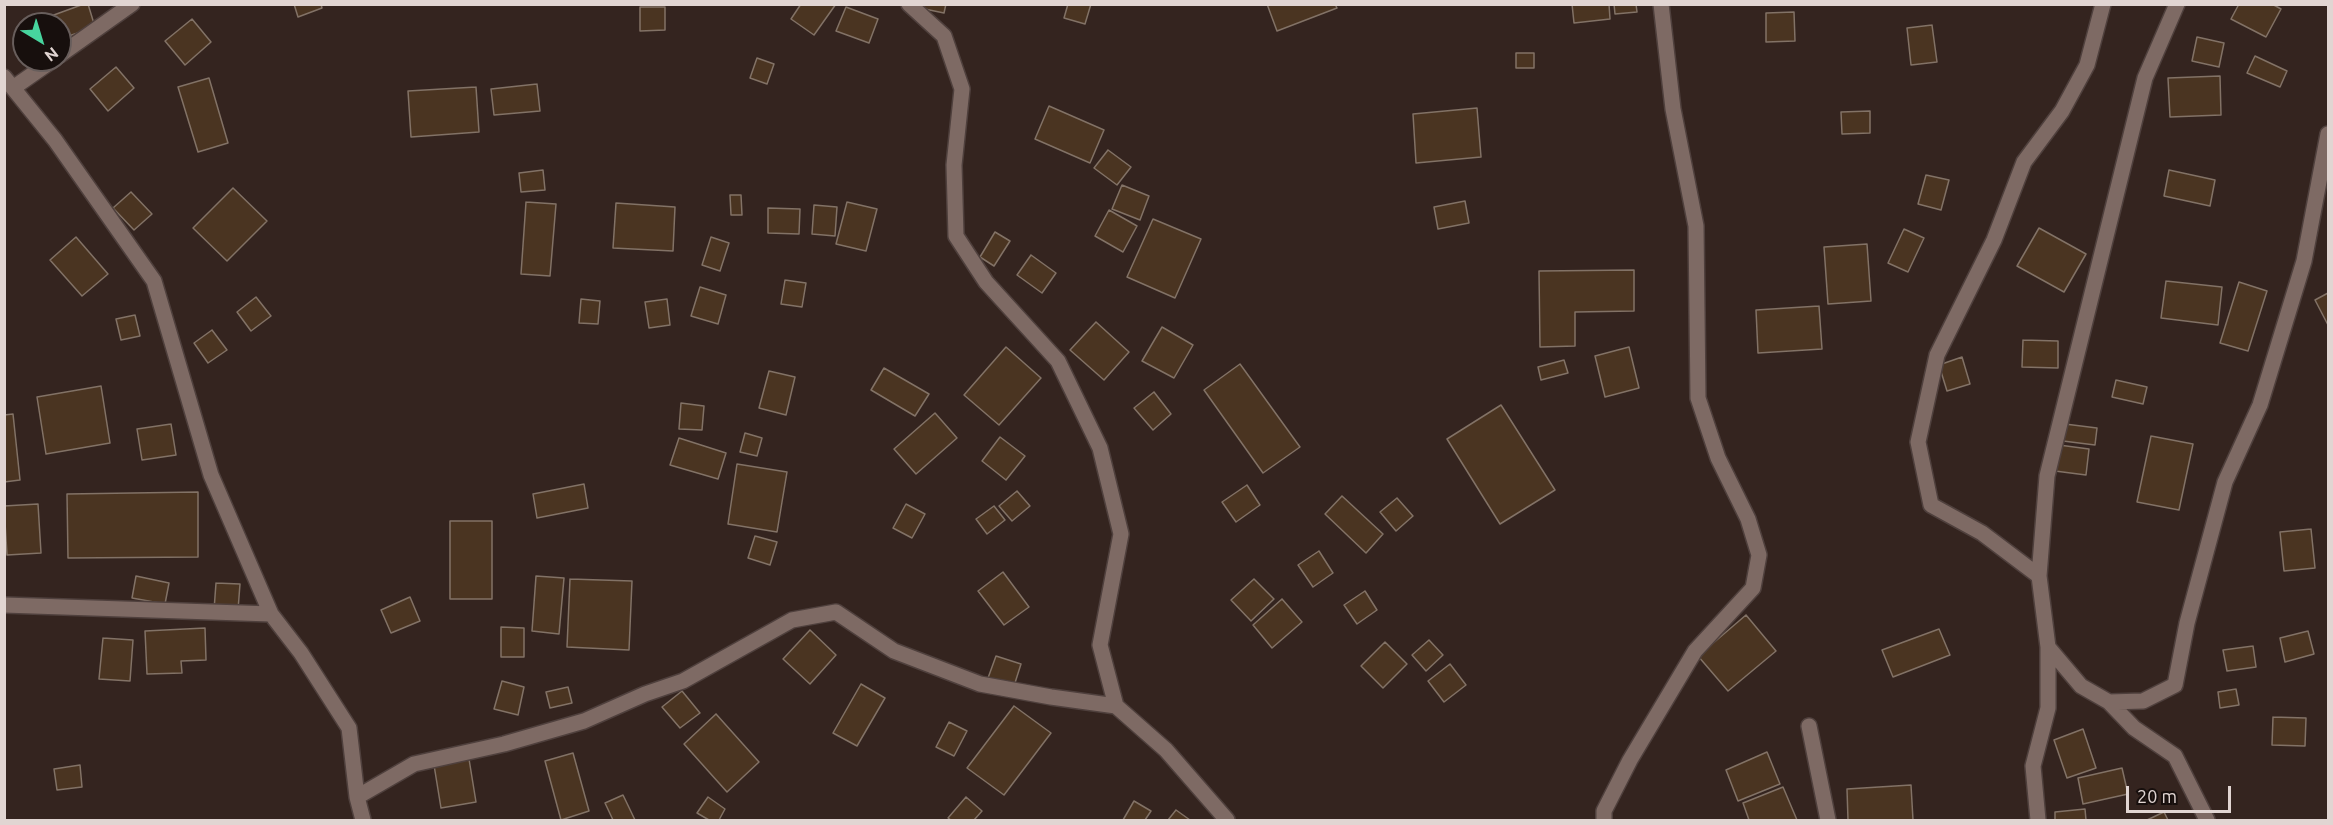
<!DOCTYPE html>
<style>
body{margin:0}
#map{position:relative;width:2333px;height:825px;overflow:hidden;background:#34241f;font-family:Ubuntu,sans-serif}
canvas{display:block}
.frame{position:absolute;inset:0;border:6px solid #e1d5d2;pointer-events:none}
.north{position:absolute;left:12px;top:12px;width:60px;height:60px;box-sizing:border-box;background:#170f0d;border:2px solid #685e5c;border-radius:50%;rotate:142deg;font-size:16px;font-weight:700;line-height:24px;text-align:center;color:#e1d5d2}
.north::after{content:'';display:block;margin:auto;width:21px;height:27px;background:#47d49e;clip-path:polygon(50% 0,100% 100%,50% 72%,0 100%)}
.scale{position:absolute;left:2126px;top:786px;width:105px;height:27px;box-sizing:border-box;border:3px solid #e1d5d2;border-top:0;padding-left:8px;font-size:18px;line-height:21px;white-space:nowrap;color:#e1d5d2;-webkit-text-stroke:4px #170f0d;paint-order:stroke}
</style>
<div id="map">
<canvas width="2333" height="825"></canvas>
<div class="frame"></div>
<div class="north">N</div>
<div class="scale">20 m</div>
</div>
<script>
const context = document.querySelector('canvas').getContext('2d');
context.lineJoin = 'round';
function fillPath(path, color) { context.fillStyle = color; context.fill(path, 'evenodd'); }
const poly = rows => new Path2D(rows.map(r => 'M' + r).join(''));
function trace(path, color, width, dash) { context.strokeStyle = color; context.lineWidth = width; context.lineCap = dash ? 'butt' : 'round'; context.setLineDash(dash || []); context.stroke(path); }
const building = poly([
 [84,4,88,4,95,27,60,39,60,24,54,24,51,16,84,4],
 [294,4,321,4,322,8,298,17,294,4],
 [801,4,836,4,814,35,791,19,801,4],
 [916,4,946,4,944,13,915,7,916,4],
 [1068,4,1091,4,1085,24,1064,18,1068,4],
 [1267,4,1335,4,1337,8,1277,31,1267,4],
 [1572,4,1609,4,1610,19,1574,23,1572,4],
 [1614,4,1636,4,1637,12,1615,14,1614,4],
 [2239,4,2272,4,2281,9,2266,37,2231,19,2239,4],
 [640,7,665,7,665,30,640,31,640,7],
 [846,7,878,19,869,43,836,31,846,7],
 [1794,12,1795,41,1766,42,1766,13,1794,12],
 [192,19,211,42,185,65,165,41,192,19],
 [1932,25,1937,62,1911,65,1907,28,1932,25],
 [2197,37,2224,43,2219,67,2192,61,2197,37],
 [1516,53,1534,53,1534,68,1516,68,1516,53],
 [2255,56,2287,71,2280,87,2247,73,2255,56],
 [757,58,774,64,767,84,750,78,757,58],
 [116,67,134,88,108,111,90,89,116,67],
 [2220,76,2221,115,2170,117,2168,78,2220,76],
 [209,78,228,143,198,152,178,87,209,78],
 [537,84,540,111,494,115,491,89,537,84],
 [476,87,479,132,411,137,408,91,476,87],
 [1049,106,1104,130,1090,163,1035,139,1049,106],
 [1477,108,1481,157,1416,163,1413,114,1477,108],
 [1870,111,1870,133,1842,134,1841,112,1870,111],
 [1108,150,1131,167,1117,185,1094,168,1108,150],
 [543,170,545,190,521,192,519,173,543,170],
 [2169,170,2215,180,2210,206,2164,196,2169,170],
 [1926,175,1949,180,1941,210,1918,204,1926,175],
 [1122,185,1149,196,1140,220,1112,209,1122,185],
 [233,188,267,221,227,261,193,228,233,188],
 [131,192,152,214,134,230,113,208,131,192],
 [730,195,741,195,742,215,731,215,730,195],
 [1465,201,1469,223,1438,229,1434,207,1465,201],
 [526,202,556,204,550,276,521,274,526,202],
 [847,202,877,209,866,251,836,244,847,202],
 [616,203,675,207,673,251,613,248,616,203],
 [814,205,837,207,835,236,812,234,814,205],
 [768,208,800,209,799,234,768,233,768,208],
 [1109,210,1137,226,1123,252,1095,236,1109,210],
 [1153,219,1201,239,1175,298,1127,277,1153,219],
 [2039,228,2086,254,2064,292,2017,266,2039,228],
 [1904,229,1924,238,1908,272,1888,263,1904,229],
 [995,232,1010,241,994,266,980,257,995,232],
 [76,237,108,274,82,296,50,260,76,237],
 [711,237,729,243,720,271,702,265,711,237],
 [1867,244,1871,301,1828,304,1824,247,1867,244],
 [1031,255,1056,273,1042,293,1017,275,1031,255],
 [1634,270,1634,311,1575,312,1575,346,1540,347,1539,271,1634,270],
 [785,280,806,283,802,307,781,304,785,280],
 [2166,281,2222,287,2218,325,2161,318,2166,281],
 [2239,282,2267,291,2248,351,2220,343,2239,282],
 [700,287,726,295,718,324,691,316,700,287],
 [2328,293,2328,325,2315,300,2328,293],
 [256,297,271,316,251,331,237,312,256,297],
 [581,299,600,301,598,324,579,323,581,299],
 [667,299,670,325,649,328,645,302,667,299],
 [1819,306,1822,349,1758,353,1756,310,1819,306],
 [135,315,140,336,121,340,116,319,135,315],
 [1096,322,1129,352,1104,380,1070,350,1096,322],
 [1162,327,1193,345,1174,378,1142,361,1162,327],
 [212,330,227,350,208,363,194,343,212,330],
 [2023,340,2058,341,2058,368,2022,367,2023,340],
 [1006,347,1041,378,999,425,964,395,1006,347],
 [1629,347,1639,388,1605,397,1595,356,1629,347],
 [1962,357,1970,384,1947,391,1939,365,1962,357],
 [1564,360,1568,373,1541,380,1538,367,1564,360],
 [1240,364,1300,447,1263,473,1204,390,1240,364],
 [884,368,929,394,915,416,871,390,884,368],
 [769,371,795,377,786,415,759,408,769,371],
 [2116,380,2147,387,2143,404,2112,397,2116,380],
 [101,386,110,443,46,454,37,397,101,386],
 [1154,392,1171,414,1153,430,1134,408,1154,392],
 [681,403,704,406,702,430,679,429,681,403],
 [1501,405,1555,490,1500,524,1447,439,1501,405],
 [935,413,957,438,916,474,894,449,935,413],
 [13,414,20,480,4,482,4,415,13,414],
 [171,424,176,455,142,460,137,429,171,424],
 [2065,424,2097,428,2095,445,2063,441,2065,424],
 [745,433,762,438,757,456,740,452,745,433],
 [2151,436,2193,444,2179,510,2137,502,2151,436],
 [1000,437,1025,456,1006,480,982,461,1000,437],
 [679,438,726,453,718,479,670,465,679,438],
 [2059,445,2089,449,2086,475,2055,471,2059,445],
 [737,464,787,472,777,532,728,524,737,464],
 [584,484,588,508,537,518,533,494,584,484],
 [1247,485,1260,505,1236,522,1222,502,1247,485],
 [1017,491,1030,506,1012,521,999,506,1017,491],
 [198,492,198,557,68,558,67,494,198,492],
 [1342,496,1383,534,1366,553,1325,514,1342,496],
 [1397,498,1413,516,1396,531,1380,512,1397,498],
 [38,504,41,553,7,555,4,506,38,504],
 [906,504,925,514,912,538,893,528,906,504],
 [994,506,1005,520,987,534,976,519,994,506],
 [450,521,492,521,492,599,450,599,450,521],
 [2311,529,2315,568,2284,571,2280,532,2311,529],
 [755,536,777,542,770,565,748,558,755,536],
 [1319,551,1333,573,1313,587,1298,565,1319,551],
 [1003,572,1029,607,1004,625,978,591,1003,572],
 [136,576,169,583,165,604,132,598,136,576],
 [536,576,564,578,559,634,532,631,536,576],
 [570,579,632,581,629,650,567,647,570,579],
 [1254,579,1274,599,1251,621,1231,600,1254,579],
 [216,583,240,584,238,610,214,610,216,583],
 [1365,591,1377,610,1357,624,1344,605,1365,591],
 [410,597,420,621,391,633,381,610,410,597],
 [1282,599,1302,622,1272,648,1253,625,1282,599],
 [1746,615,1776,651,1728,691,1698,656,1746,615],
 [501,627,524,628,524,657,501,657,501,627],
 [205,628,206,660,181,661,182,673,147,674,145,631,205,628],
 [1939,629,1950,655,1893,677,1882,650,1939,629],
 [810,630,836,655,810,684,783,659,810,630],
 [2308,631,2314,654,2285,662,2280,638,2308,631],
 [103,638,133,640,130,681,99,679,103,638],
 [1429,640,1443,655,1426,671,1412,655,1429,640],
 [1385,642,1407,664,1383,688,1361,666,1385,642],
 [2253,646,2256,667,2227,671,2223,650,2253,646],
 [996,656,1021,664,1014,686,988,678,996,656],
 [1450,664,1466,685,1444,702,1428,681,1450,664],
 [502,681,524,687,518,715,494,709,502,681],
 [861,684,885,698,857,746,833,733,861,684],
 [568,687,572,703,550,708,546,692,568,687],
 [2236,689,2239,705,2220,708,2218,692,2236,689],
 [682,691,700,713,680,728,662,707,682,691],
 [1014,706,1051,733,1004,795,967,768,1014,706],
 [716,714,759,762,727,792,684,744,716,714],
 [2273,717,2306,718,2305,746,2272,745,2273,717],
 [949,722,967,731,954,756,936,747,949,722],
 [2083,729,2096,768,2067,778,2054,740,2083,729],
 [1767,752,1780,784,1738,801,1726,770,1767,752],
 [573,753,589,811,561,820,545,761,573,753],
 [469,759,476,802,441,808,434,765,469,759],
 [80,765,82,787,57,790,54,769,80,765],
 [2122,768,2128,794,2083,804,2078,778,2122,768],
 [1911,785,1913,820,1848,820,1847,789,1911,785],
 [1783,787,1797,820,1749,820,1743,803,1783,787],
 [623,795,635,820,613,820,605,803,623,795],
 [708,797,725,809,719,820,709,820,697,813,708,797],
 [966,797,982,811,974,820,951,820,948,818,966,797],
 [1134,801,1151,811,1145,820,1123,820,1134,801],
 [2085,809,2086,820,2055,820,2055,812,2085,809],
 [1176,810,1190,820,1168,820,1176,810],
 [2164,812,2168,820,2147,820,2164,812]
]);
const street = poly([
 [909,4,944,36,962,89,954,165,956,236,986,282,1058,361,1100,448,1121,534,1100,645,1116,706],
 [2103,4,2087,65,2062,111,2024,162,1994,240,1937,355,1918,442,1931,505,1982,533,2039,576,2048,647,2081,686,2109,702,2134,728,2175,756,2207,820],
 [60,55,132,4],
 [4,77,55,140,154,281,211,475,271,614,301,653,349,728,357,797,363,820],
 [13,88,53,60],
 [2039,576,2047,476,2145,78,2177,4],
 [4,605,271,614],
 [2109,702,2143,701,2175,685,2187,623,2225,482,2260,405,2304,261,2328,134],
 [1809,726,1828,820],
 [357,797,414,764,504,744,584,721,645,694,683,681,792,620,836,612,894,651,980,684,1051,697,1116,706,1166,750,1227,820],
 [1604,820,1604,811,1630,760,1695,651,1753,588,1759,555,1748,519,1718,458,1698,398,1696,226,1673,109,1661,4],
 [2038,820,2033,766,2048,708,2048,647]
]);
fillPath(building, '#4a3421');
trace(building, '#827266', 1.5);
trace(street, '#4f403d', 18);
trace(street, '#7e6a64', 15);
</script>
